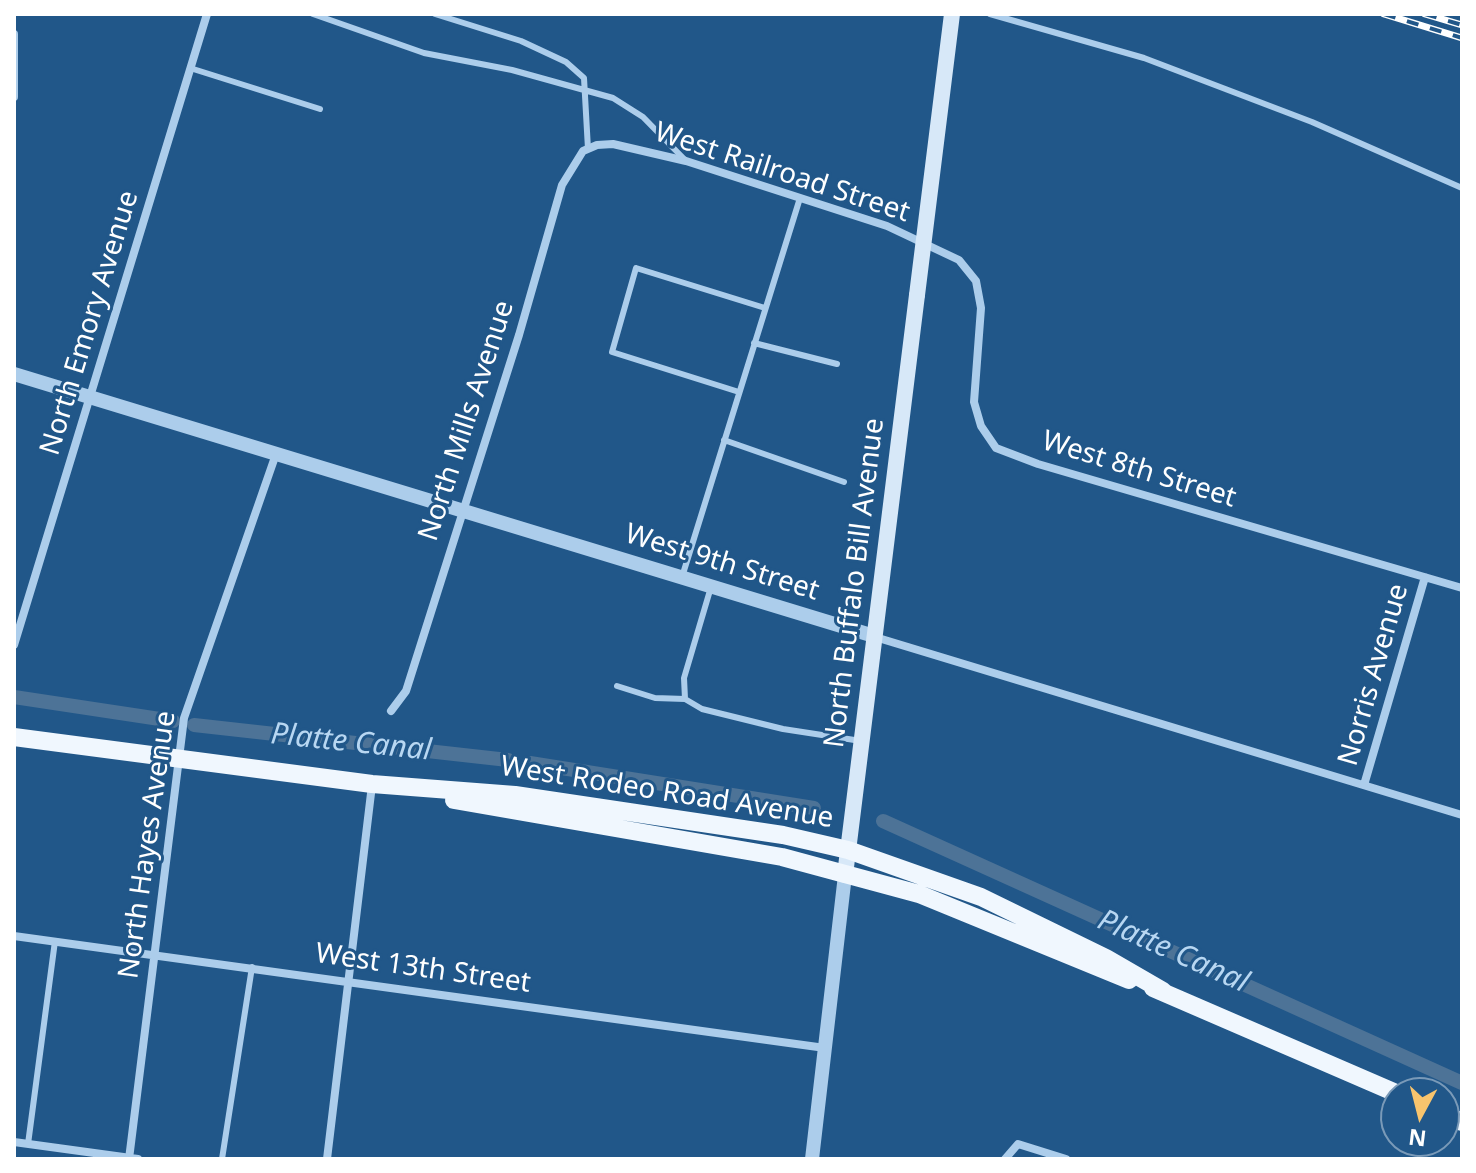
<!DOCTYPE html>
<style>
body{margin:0}
#map{position:relative;width:1476px;height:1173px;overflow:hidden;background:#215789;font-family:"Noto Sans",sans-serif}
canvas{display:block}
.frame{position:absolute;inset:0;border:16px solid #fff;pointer-events:none}
.north{position:absolute;left:1380px;top:1077px;width:80px;height:80px;box-sizing:border-box;background:#215789;border:2px solid #7a9ab8;border-radius:50%;rotate:187deg;font-size:22px;font-weight:700;line-height:32px;text-align:center;color:#fff}
.north::after{content:'';display:block;margin:auto;width:28px;height:36px;background:#f8c46d;clip-path:polygon(50% 0,100% 100%,50% 72%,0 100%)}
</style>
<div id="map">
<canvas width="1476" height="1173"></canvas>
<div class="frame"></div>
<div class="north">N</div>
</div>
<script>
const context = document.querySelector('canvas').getContext('2d');
context.lineJoin = 'round';
const poly = rows => new Path2D(rows.map(r => 'M' + r).join(''));
function trace(path, color, width, dash) { context.strokeStyle = color; context.lineWidth = width; context.lineCap = dash ? 'butt' : 'round'; context.setLineDash(dash || []); context.stroke(path); }
function drawText(font, color, halo, rows, align = 'center') {
  context.font = font + ' "Noto Sans",sans-serif'; context.lineWidth = 6; context.setLineDash([]); context.textBaseline = 'middle'; context.strokeStyle = halo; context.fillStyle = color; for (const [text, x, y, turn = 0] of rows) {
    context.save(); context.translate(x, y); context.rotate((+turn || 0) * Math.PI / 180); context.textAlign = isNaN(turn) ? turn : align; if (halo) context.strokeText(text, 0, 0); context.fillText(text, 0, 0); context.restore();
  }
}
const canal = poly([
 [14,697,173,721],
 [194,725,508,760],
 [530,763,814,808],
 [883,821,1462,1083]
]);
const service = poly([
 [313,14,424,53,512,70,613,98,643,117,686,161],
 [435,14,521,41,566,62,584,78,588,149],
 [990,14,1144,58,1312,122,1462,188],
 [190,68,320,109],
 [754,343,837,364],
 [739,392,612,352,636,268,765,308],
 [724,440,844,482],
 [682,577,800,198],
 [617,686,655,698,685,699,702,709,783,729,861,741],
 [685,699,684,678,711,587],
 [28,1144,55,941],
 [222,1159,252,967]
]);
const minor = poly([
 [14,34,14,97],
 [875,637,1462,815],
 [14,645,207,14],
 [391,711,406,691,519,335,562,185,583,151,597,145,613,144,686,161,887,226,959,260,976,281,981,308,974,402,981,426,996,448,1038,464,1462,588],
 [1364,785,1425,577],
 [14,936,825,1048],
 [14,1142,138,1159],
 [129,1159,184,718,276,454],
 [327,1159,372,785],
 [1005,1159,1018,1144,1066,1159]
]);
const tertiary = poly([
 [14,374,874,636],
 [812,1159,845,875]
]);
const secondary = poly([
 [845,875,917,295]
]);
const primary = poly([
 [14,737,372,784,515,795,783,835,848,850,981,897,1106,958,1163,991],
 [454,800,782,857,919,894,1129,980],
 [1153,988,1396,1093],
 [1444,1114,1462,1122]
]);
const rail = poly([
 [1384,14,1462,38],
 [1425,14,1462,25]
]);
const secondaryBridge = poly([
 [917,295,952,14]
]);
const streetNames = [
 ["West Railroad Street",782,173,18],
 ["North Emory Avenue",90,323,-73],
 ["North Mills Avenue",467,421,-72],
 ["West 8th Street",1139,470,17],
 ["West 9th Street",722,563,17],
 ["North Buffalo Bill Avenue",855,583,-83],
 ["Norris Avenue",1374,675,-74],
 ["West Rodeo Road Avenue",667,793,9],
 ["North Hayes Avenue",148,845,-82],
 ["West 13th Street",423,969,8]
];
const waterNames = [
 ["Platte Canal",351,743,6],
 ["Platte Canal",1173,952,24]
];
trace(canal, '#4d7397', 14);
trace(service, '#accdeb', 6);
trace(minor, '#accdeb', 8);
trace(tertiary, '#accdeb', 14);
trace(secondary, '#d7e8f8', 16);
trace(primary, '#f0f7fe', 18);
trace(rail, '#fff', 7);
trace(rail, '#215789', 4, [12]);
trace(secondaryBridge, '#d7e8f8', 16);
drawText('28px', '#fff', '#215789', streetNames);
drawText('italic 30px', '#b8d7f2', '#215789', waterNames);
</script>
